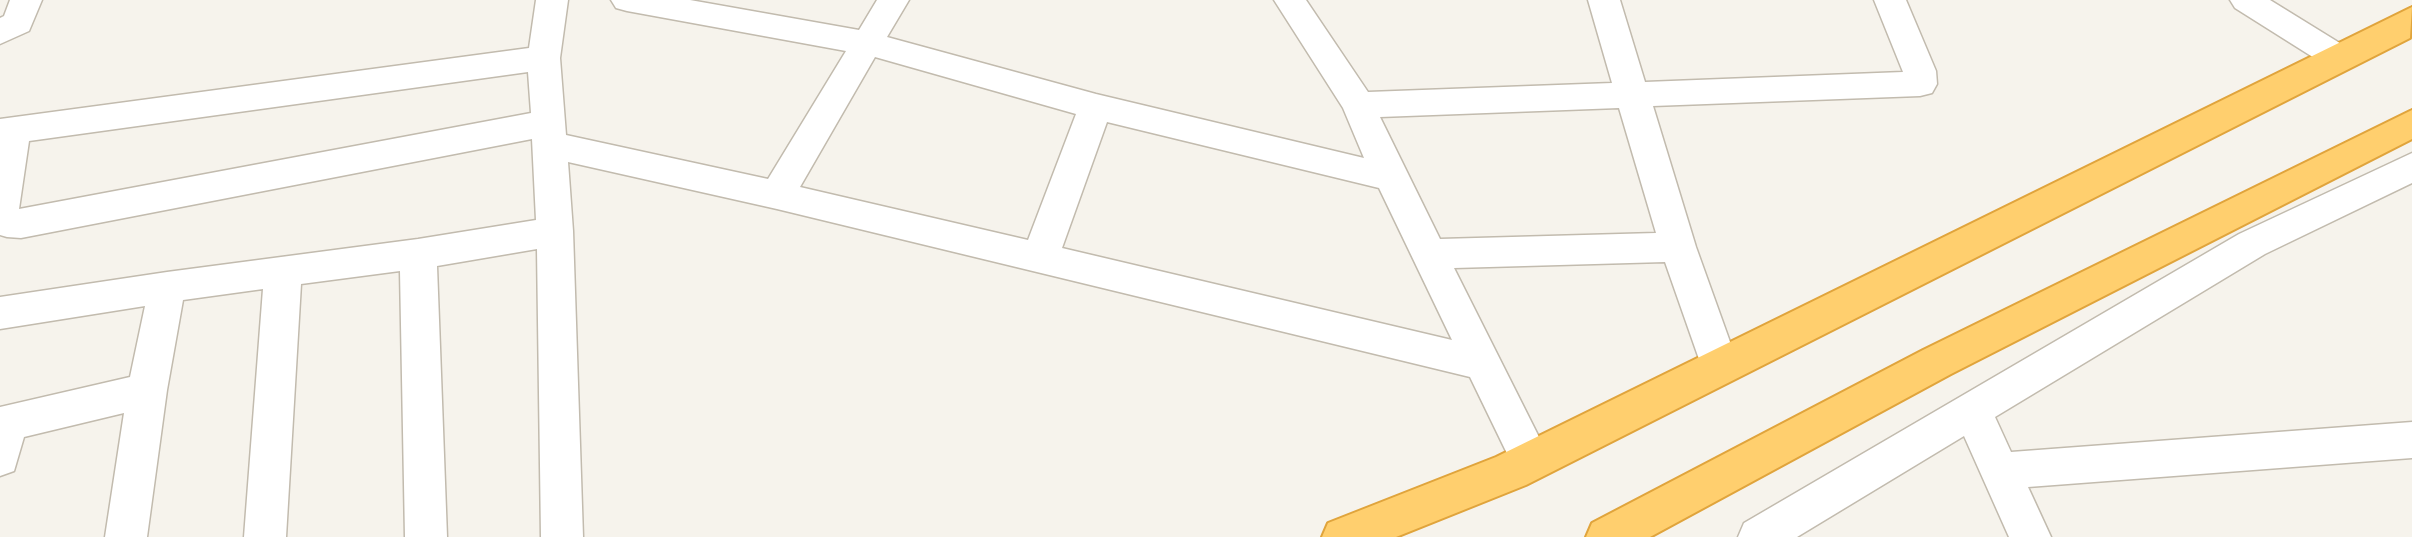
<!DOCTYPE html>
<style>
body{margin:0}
canvas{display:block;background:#f6f3ec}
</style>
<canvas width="2412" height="537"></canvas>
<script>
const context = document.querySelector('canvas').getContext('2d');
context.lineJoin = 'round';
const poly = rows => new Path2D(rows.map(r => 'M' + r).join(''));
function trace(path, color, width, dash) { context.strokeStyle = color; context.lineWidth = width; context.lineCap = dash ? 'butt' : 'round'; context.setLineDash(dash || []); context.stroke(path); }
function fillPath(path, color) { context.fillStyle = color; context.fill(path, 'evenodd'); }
const street = poly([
 [10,0,42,0,29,31,0,44,0,18,4,16,10,0],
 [536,0,568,0,560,58,566,135,768,179,846,51,627,11,616,8,611,0,690,0,859,30,877,0,909,0,887,37,1096,94,1364,158,1343,108,1274,0,1306,0,1368,92,1612,83,1588,0,1620,0,1645,82,1903,72,1874,0,1906,0,1936,71,1937,84,1932,93,1920,96,1653,106,1696,247,1739,367,1734,379,1720,384,1706,379,1665,262,1454,268,1551,461,1545,474,1531,479,1517,474,1470,377,777,209,568,162,573,231,583,537,541,537,537,249,437,266,447,537,405,537,400,271,301,284,286,537,244,537,263,289,183,300,167,390,147,537,105,537,124,413,24,437,14,471,0,476,0,407,130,377,145,306,0,329,0,297,167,272,418,239,536,220,532,139,21,238,7,237,0,235,0,119,529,48,536,0],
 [875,57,1076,114,1028,240,800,187,875,57],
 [528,72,531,113,19,209,29,141,528,72],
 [1619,108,1656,233,1440,239,1380,117,1619,108],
 [1107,122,1379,188,1452,340,1062,248,1107,122],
 [2230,0,2270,0,2351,50,2355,58,2351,66,2339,70,2327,66,2235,8,2230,0],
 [2412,153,2412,183,2265,254,1995,417,2011,452,2412,422,2412,458,2028,487,2051,537,2009,537,1964,436,1797,537,1738,537,1744,523,2239,234,2412,153]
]);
const highway = poly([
 [2412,7,2410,38,1526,485,1396,537,1322,537,1328,523,1496,457,2412,7],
 [2412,110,2412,139,1951,374,1650,537,1586,537,1592,523,1923,350,2412,110]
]);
trace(street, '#c2bbae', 3);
trace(highway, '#e0a43c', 4);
fillPath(street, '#fff');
fillPath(highway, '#ffcf6e');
</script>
